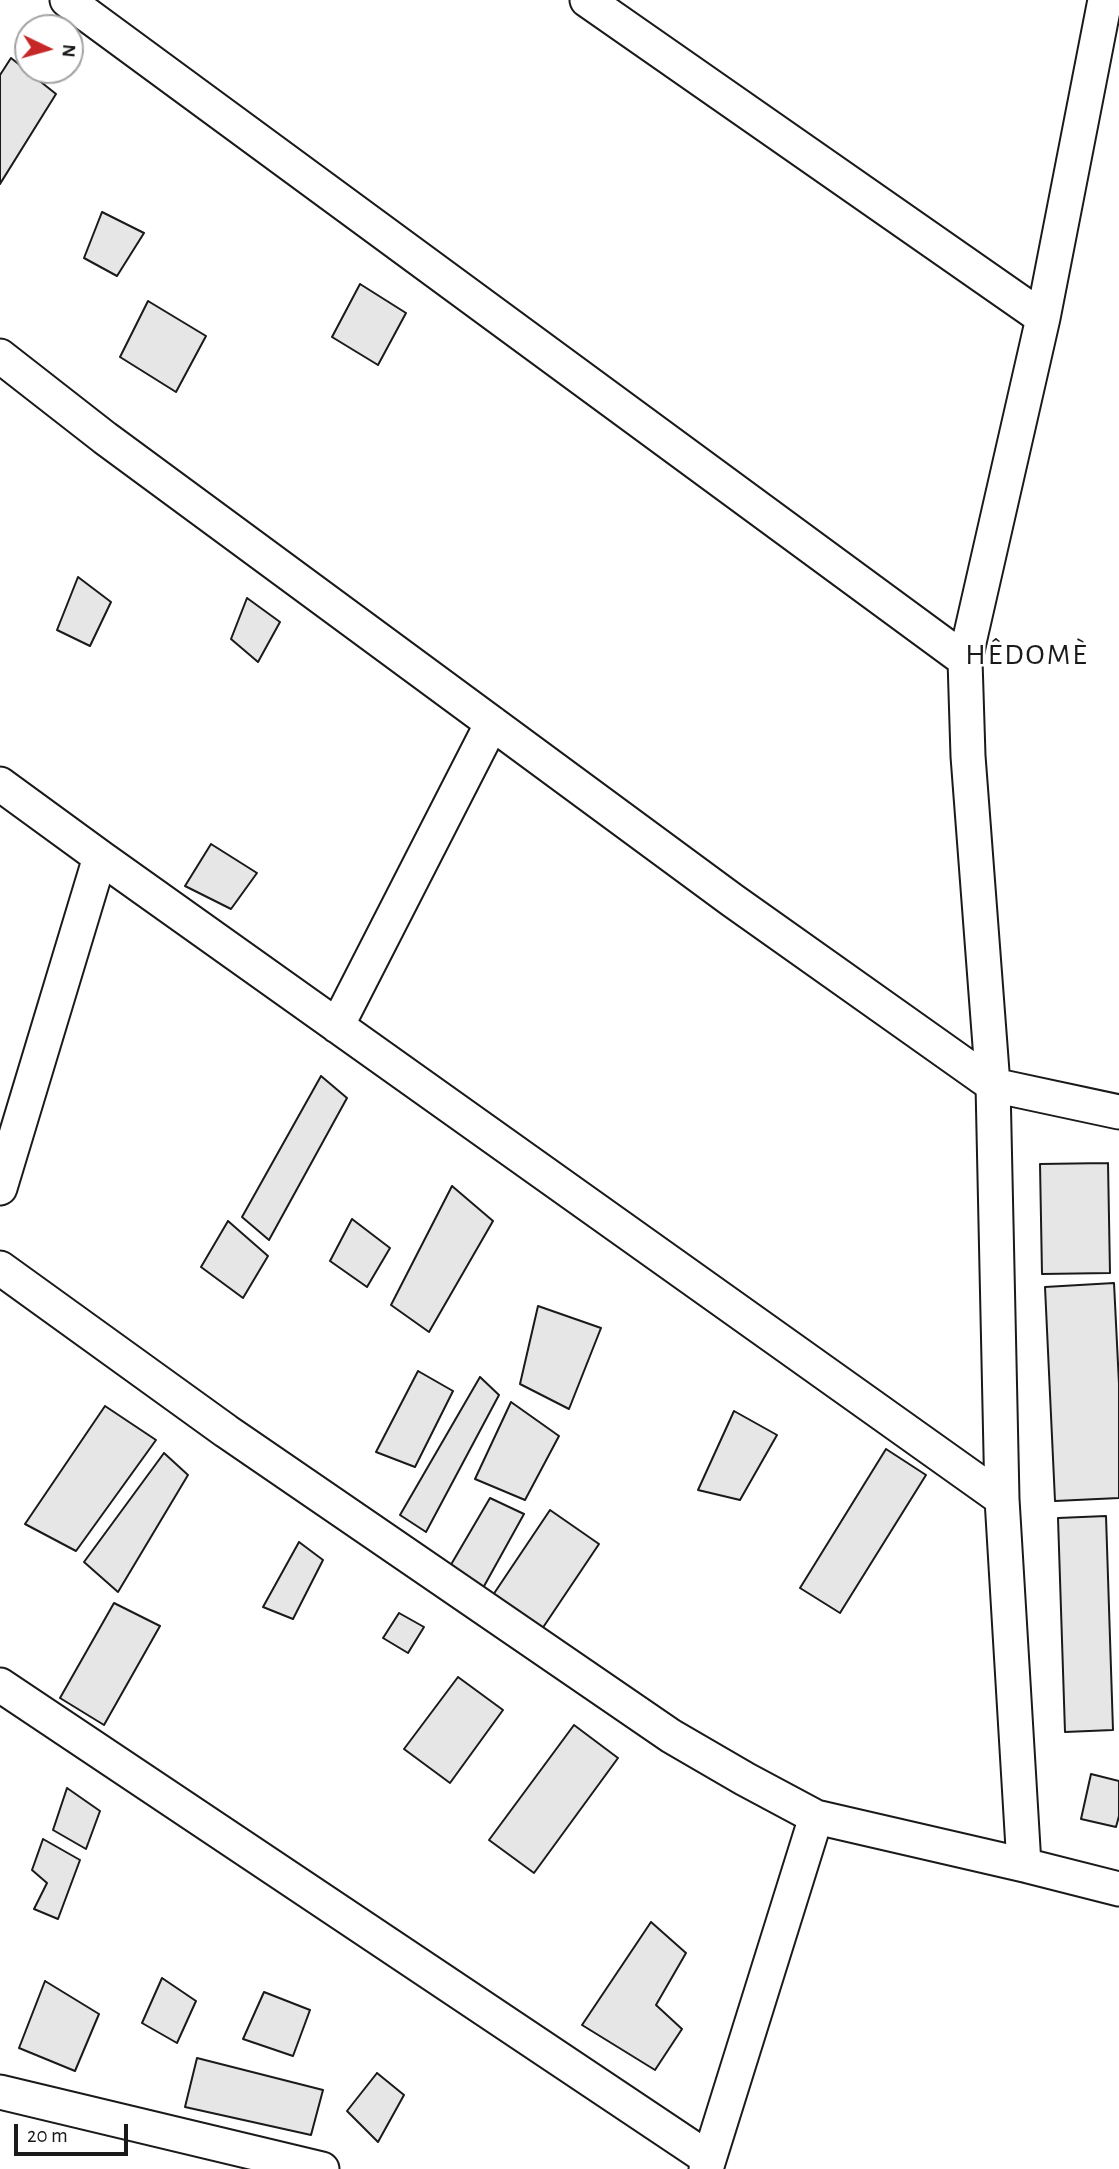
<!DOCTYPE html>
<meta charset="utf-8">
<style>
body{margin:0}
#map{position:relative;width:1119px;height:2169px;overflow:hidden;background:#fff;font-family:"Alegreya Sans",sans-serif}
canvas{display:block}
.north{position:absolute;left:14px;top:14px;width:70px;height:70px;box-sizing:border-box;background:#fff;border:2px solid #a3a3a3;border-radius:50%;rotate:95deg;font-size:19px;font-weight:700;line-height:28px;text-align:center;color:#1a1a1a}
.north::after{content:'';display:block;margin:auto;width:24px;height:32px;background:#c62828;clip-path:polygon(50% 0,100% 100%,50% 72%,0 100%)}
.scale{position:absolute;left:14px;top:2124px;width:114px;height:32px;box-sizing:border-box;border:4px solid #1a1a1a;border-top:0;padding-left:9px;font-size:21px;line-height:24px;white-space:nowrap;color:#1a1a1a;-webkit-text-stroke:5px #fff;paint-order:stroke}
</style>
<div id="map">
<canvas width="1119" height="2169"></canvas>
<div class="north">N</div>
<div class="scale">20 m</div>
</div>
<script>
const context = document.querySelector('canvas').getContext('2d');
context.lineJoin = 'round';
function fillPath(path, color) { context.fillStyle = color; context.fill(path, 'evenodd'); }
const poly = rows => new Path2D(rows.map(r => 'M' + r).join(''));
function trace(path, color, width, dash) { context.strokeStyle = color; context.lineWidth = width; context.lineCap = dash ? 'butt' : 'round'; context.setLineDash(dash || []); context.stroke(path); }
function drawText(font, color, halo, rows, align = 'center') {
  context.font = font + ' "Alegreya Sans",sans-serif'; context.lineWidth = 5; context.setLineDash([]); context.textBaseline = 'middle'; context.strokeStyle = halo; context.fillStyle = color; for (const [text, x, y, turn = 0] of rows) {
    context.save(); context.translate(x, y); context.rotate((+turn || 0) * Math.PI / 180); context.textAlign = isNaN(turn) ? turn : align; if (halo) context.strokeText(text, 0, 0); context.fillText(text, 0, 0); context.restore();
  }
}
const building = poly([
 [11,58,56,94,0,184,0,75,11,58],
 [102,212,144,233,117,276,84,258,102,212],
 [360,284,406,313,378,365,332,337,360,284],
 [148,301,206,336,176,392,120,357,148,301],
 [78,577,111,602,90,646,57,630,78,577],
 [247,598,280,622,258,662,231,639,247,598],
 [211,844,257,873,231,909,185,886,211,844],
 [321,1076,347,1098,269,1240,242,1217,321,1076],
 [1108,1163,1110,1273,1042,1274,1040,1164,1108,1163],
 [452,1186,493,1221,429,1332,391,1305,452,1186],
 [352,1219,390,1248,367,1287,330,1261,352,1219],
 [228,1221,268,1256,243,1298,201,1267,228,1221],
 [1114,1283,1119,1384,1119,1498,1055,1501,1045,1287,1114,1283],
 [538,1306,601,1328,569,1409,520,1384,538,1306],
 [418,1371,453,1391,415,1467,376,1452,418,1371],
 [480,1377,499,1395,426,1532,400,1515,480,1377],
 [511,1402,559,1436,525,1500,475,1479,511,1402],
 [105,1406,156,1440,76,1551,25,1524,105,1406],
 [734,1411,777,1435,740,1500,698,1490,734,1411],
 [886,1449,926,1475,840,1613,800,1588,886,1449],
 [164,1453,188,1475,118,1592,84,1562,164,1453],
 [490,1498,524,1514,483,1588,449,1568,490,1498],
 [550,1510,599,1544,542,1629,493,1595,550,1510],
 [1106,1516,1113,1730,1065,1732,1058,1518,1106,1516],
 [299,1542,323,1560,293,1619,263,1607,299,1542],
 [114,1603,160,1626,104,1725,60,1698,114,1603],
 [399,1613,424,1627,408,1653,383,1638,399,1613],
 [458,1677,503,1710,450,1783,404,1749,458,1677],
 [574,1725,618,1758,534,1873,489,1840,574,1725],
 [1091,1774,1119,1781,1119,1816,1116,1827,1081,1819,1091,1774],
 [67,1788,100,1811,86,1849,53,1830,67,1788],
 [43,1839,80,1860,58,1919,34,1909,47,1883,32,1870,43,1839],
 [651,1922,686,1953,656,2005,682,2029,655,2070,582,2025,651,1922],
 [162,1978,196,2001,177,2043,142,2023,162,1978],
 [45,1981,99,2014,75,2071,19,2048,45,1981],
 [264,1992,310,2010,293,2056,243,2039,264,1992],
 [197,2058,323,2090,311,2135,185,2107,197,2058],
 [377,2073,404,2095,378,2142,347,2111,377,2073]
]);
const minor = poly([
 [67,0,965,660],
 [587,0,1043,318],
 [0,356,105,438,732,900,993,1085,1119,1112],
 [0,784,100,857,1002,1499],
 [337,1026,492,723],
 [0,1188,100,857],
 [0,1268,226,1431,671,1736,745,1779,816,1817,1024,1865,1119,1889],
 [0,1685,709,2159],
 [1024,1865,1002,1499,993,1085,968,756,965,660,1043,318,1105,0],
 [0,2092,322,2169],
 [706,2169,816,1817]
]);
const quarterNames = [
 ["HÊDOMÈ",1027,655]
];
fillPath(building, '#e6e6e6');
trace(building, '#1a1a1a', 2);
trace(minor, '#1a1a1a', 37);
trace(minor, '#fff', 33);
context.letterSpacing = '2px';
drawText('30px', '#1a1a1a', '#fff', quarterNames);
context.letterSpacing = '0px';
</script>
